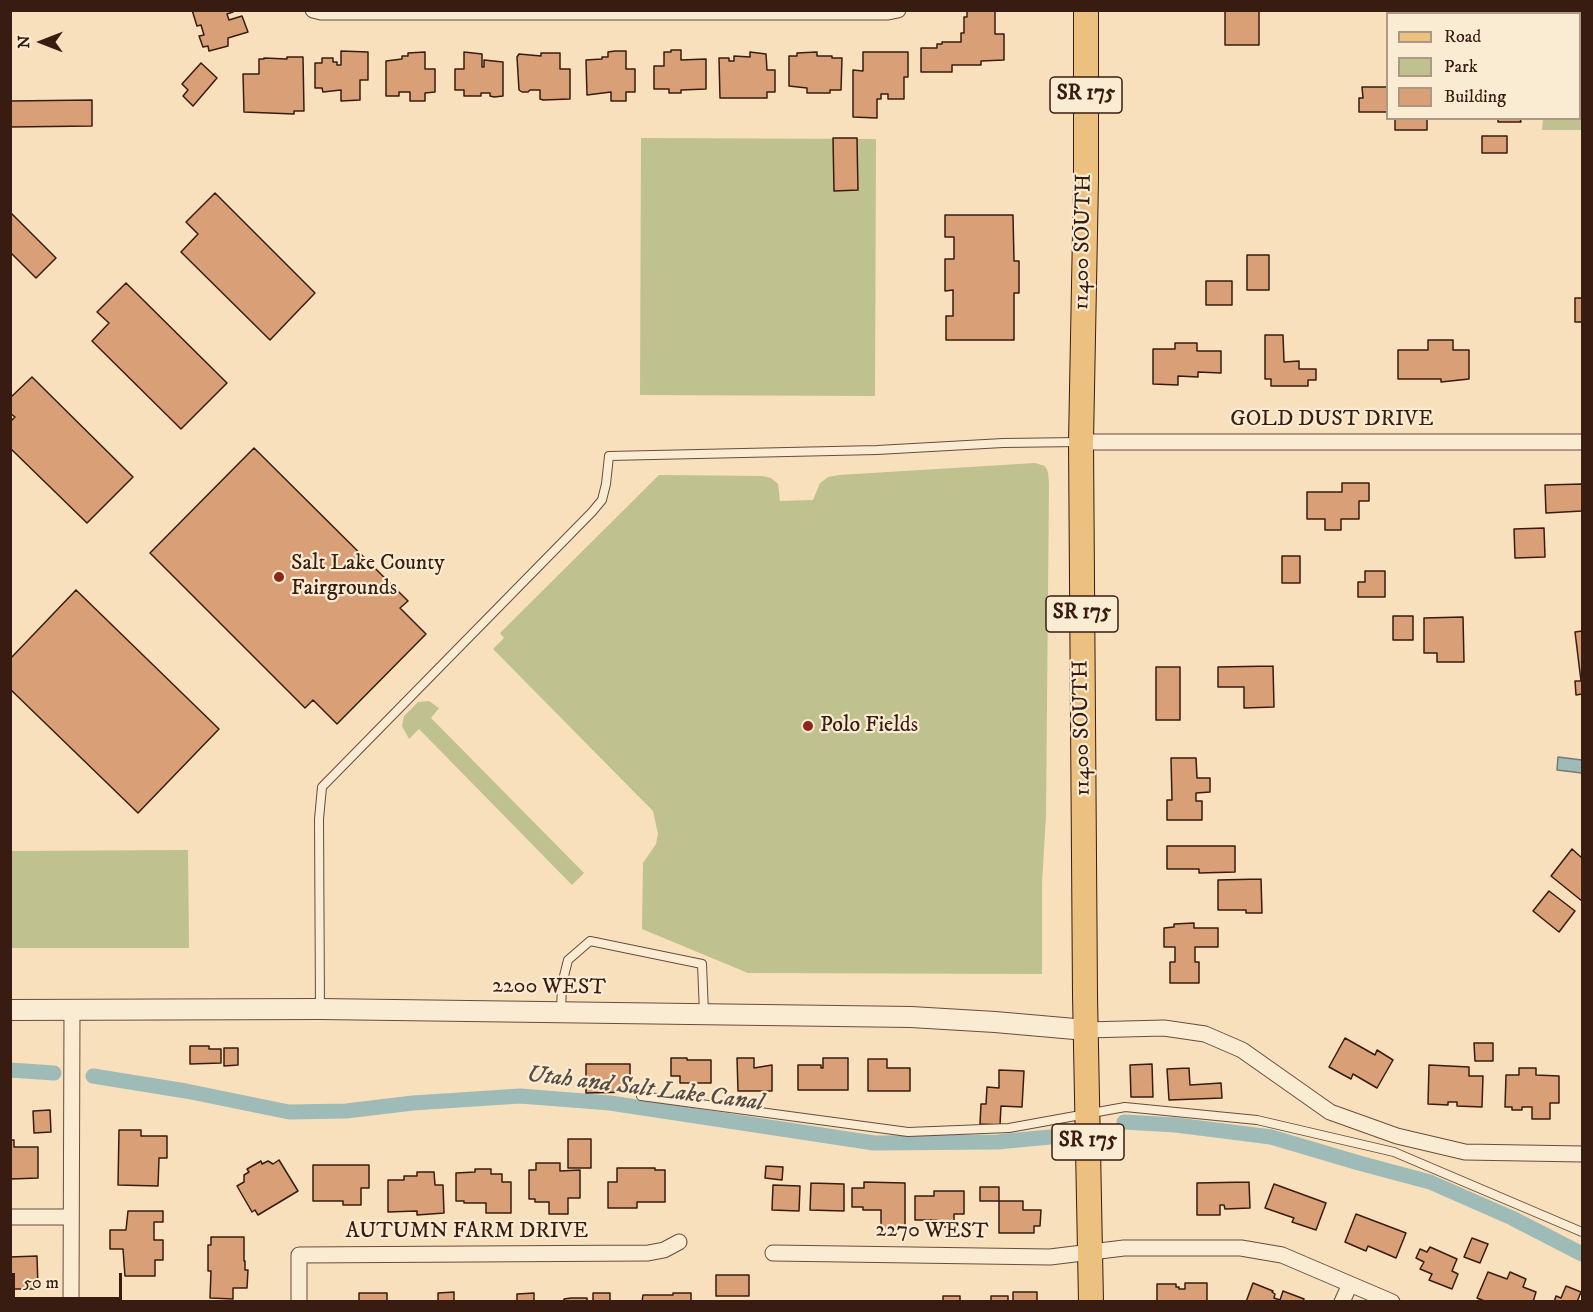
<!DOCTYPE html>
<style>
body{margin:0}
#map{position:relative;width:1593px;height:1312px;overflow:hidden;background:#f7e0bb;font-family:"IM FELL DW Pica",serif}
canvas{display:block}
.frame{position:absolute;inset:0;border:12px solid #391c11;pointer-events:none}
.legend{position:absolute;left:1386px;top:12px;width:195px;height:108px;box-sizing:border-box;background:#faebd3;border:2px solid #ad9885;margin:0;padding:8px 10px;list-style:none;font-size:18px;color:#391c11}
.legend li{display:flex;align-items:center;gap:12px;height:30px}
.legend b{width:30px;border:2px solid #ad9885}
.north{position:absolute;left:12px;top:12px;width:60px;height:60px;-webkit-text-stroke:4px #faebd3;paint-order:stroke;rotate:270deg;font-size:16px;font-weight:700;line-height:24px;text-align:center;color:#391c11}
.north::after{content:'';display:block;margin:auto;width:21px;height:27px;background:#391c11;clip-path:polygon(50% 0,100% 100%,50% 72%,0 100%)}
.scale{position:absolute;left:12px;top:1273px;width:110px;height:27px;box-sizing:border-box;border:3px solid #391c11;border-top:0;padding-left:8px;font-size:18px;line-height:21px;white-space:nowrap;color:#391c11;-webkit-text-stroke:4px #faebd3;paint-order:stroke}
</style>
<div id="map">
<canvas width="1593" height="1312"></canvas>
<div class="frame"></div>
<ul class="legend">
<li><b style="height:8px;background:#ecc07e"></b>Road</li>
<li><b style="height:16px;background:#bfc18e"></b>Park</li>
<li><b style="height:16px;background:#d9a077"></b>Building</li>
</ul>
<div class="north">N</div>
<div class="scale">50 m</div>
</div>
<script>
const context = document.querySelector('canvas').getContext('2d');
context.lineJoin = 'round';
function fillPath(path, color) { context.fillStyle = color; context.fill(path, 'evenodd'); }
const poly = rows => new Path2D(rows.map(r => 'M' + r).join(''));
function trace(path, color, width, dash) { context.strokeStyle = color; context.lineWidth = width; context.lineCap = dash ? 'butt' : 'round'; context.setLineDash(dash || []); context.stroke(path); }
function drawText(font, color, halo, rows, align = 'center') {
  context.font = font + ' "IM FELL DW Pica",serif'; context.lineWidth = 4.5; context.setLineDash([]); context.textBaseline = 'middle'; context.strokeStyle = halo; context.fillStyle = color; for (const [text, x, y, turn = 0] of rows) {
    context.save(); context.translate(x, y); context.rotate((+turn || 0) * Math.PI / 180); context.textAlign = isNaN(turn) ? turn : align; if (halo) context.strokeText(text, 0, 0); context.fillText(text, 0, 0); context.restore();
  }
}
const green = poly([
 [1580,91,1582,91,1582,130,1542,130,1543,119,1580,118],
 [641,138,876,139,875,396,640,395],
 [1035,463,1045,466,1048,472,1049,483,1046,815,1042,883,1042,974,748,973,642,929,643,863,656,844,658,834,653,811,493,649,504,638,500,633,659,475,762,476,771,478,778,484,780,501,813,500,820,483,828,477,839,475],
 [429,701,439,708,431,718,584,873,572,885,419,729,409,739,402,726,404,716,418,702],
 [188,850,189,948,11,948,11,851]
]);
const water = poly([
 [1558,757,1582,760,1582,773,1557,770,1558,757]
]);
const canal = poly([
 [10,1070,54,1073],
 [93,1076,186,1091,289,1112,346,1111,413,1103,520,1096,610,1103,874,1143,997,1142,1050,1137],
 [1124,1122,1176,1125,1271,1137,1359,1163,1430,1182,1512,1218,1582,1254]
]);
const building = poly([
 [192,10,233,10,233,12,227,14,229,20,242,16,248,32,228,38,228,46,209,51,208,46,203,47,199,36,204,35,201,25,197,26,192,10],
 [967,10,995,11,995,34,1004,34,1004,60,981,61,981,65,952,65,952,72,921,72,921,48,937,48,937,44,942,44,942,42,961,42,961,33,964,33,964,17,967,17,967,10],
 [1225,10,1259,10,1259,45,1225,45,1225,10],
 [1442,10,1492,10,1490,14,1447,14,1442,10],
 [1543,10,1582,10,1582,43,1580,38,1580,14,1544,14,1543,10],
 [671,50,681,50,681,60,706,59,706,89,681,90,681,93,669,93,669,89,654,89,654,66,664,66,664,52,671,52,671,50],
 [341,51,368,52,368,80,360,80,360,100,341,101,341,90,323,92,322,88,315,88,315,63,322,63,322,58,333,58,333,62,337,62,337,65,341,65,341,51],
 [615,51,626,51,626,69,635,69,635,92,626,92,626,101,611,101,611,92,587,95,586,60,602,59,602,57,608,57,608,52,615,51],
 [425,52,425,69,435,69,435,92,425,93,425,101,410,101,410,92,399,92,399,96,386,96,386,61,402,59,402,56,408,56,408,53,425,52],
 [464,52,482,54,482,67,484,67,484,60,503,62,503,96,494,97,490,96,490,93,481,93,481,96,464,96,464,90,455,90,455,69,464,69,464,52],
 [750,52,766,54,767,70,775,70,775,92,767,92,767,98,720,98,719,58,729,58,729,61,734,61,734,56,750,57,750,52],
 [817,52,817,56,832,56,832,58,842,58,841,90,830,90,830,93,807,93,807,88,789,86,789,56,797,56,797,53,817,52],
 [863,52,908,52,908,77,904,77,904,99,888,99,888,94,881,94,881,99,877,99,877,118,853,117,853,70,863,71,863,52],
 [541,53,560,53,560,69,570,69,570,99,543,100,540,99,540,90,530,90,528,92,522,92,519,90,517,57,519,54,541,56,541,53],
 [287,57,303,57,304,111,294,111,294,114,244,112,243,74,259,74,259,59,264,59,264,58,287,59,287,57],
 [201,63,217,78,193,106,183,96,188,90,182,84,201,63],
 [1362,87,1388,87,1388,112,1359,112,1359,98,1363,98,1362,87],
 [92,100,92,126,10,127,10,101,92,100],
 [1395,118,1427,118,1427,130,1395,130,1395,118],
 [1498,118,1520,118,1521,122,1498,122,1498,118],
 [1482,136,1507,136,1507,153,1482,153,1482,136],
 [833,138,857,138,858,190,834,191,833,138],
 [215,193,315,293,270,340,181,252,198,234,186,222,215,193],
 [10,212,56,258,36,278,10,252,10,212],
 [945,215,1013,215,1014,261,1019,261,1019,293,1014,293,1014,340,946,340,946,316,953,316,953,290,945,291,945,259,954,259,954,237,945,237,945,215],
 [1247,255,1269,255,1269,290,1247,290,1247,255],
 [1206,281,1232,281,1232,305,1206,305,1206,281],
 [126,283,227,383,181,429,92,341,109,323,97,312,126,283],
 [1575,298,1582,298,1582,322,1575,322,1575,298],
 [1265,335,1283,335,1284,362,1299,361,1299,369,1316,369,1316,380,1308,380,1308,386,1271,386,1271,379,1265,379,1265,335],
 [1428,340,1453,340,1453,350,1469,350,1469,379,1441,382,1441,379,1398,379,1398,350,1428,350,1428,340],
 [1175,343,1197,343,1197,351,1221,351,1221,373,1198,372,1198,377,1178,376,1178,385,1153,384,1153,349,1175,349,1175,343],
 [32,377,133,477,87,523,10,448,10,422,15,417,10,413,10,398,32,377],
 [254,448,408,601,400,608,426,634,337,724,313,700,305,708,150,553,254,448],
 [1342,483,1369,483,1369,501,1359,501,1359,519,1341,519,1341,530,1325,530,1325,519,1307,519,1307,492,1342,492,1342,483],
 [1582,484,1582,511,1546,513,1545,485,1582,484],
 [1544,528,1545,557,1515,558,1514,529,1544,528],
 [1282,556,1300,556,1300,583,1282,583,1282,556],
 [1365,571,1385,571,1385,597,1358,597,1358,582,1365,582,1365,571],
 [76,590,219,729,138,813,10,689,10,659,76,590],
 [1393,616,1413,616,1413,640,1393,640,1393,616],
 [1463,617,1464,662,1437,662,1437,653,1424,653,1424,618,1463,617],
 [1582,631,1582,694,1576,695,1575,681,1581,681,1575,632,1582,631],
 [1273,666,1274,707,1244,708,1244,687,1218,687,1218,667,1273,666],
 [1156,667,1180,667,1180,720,1156,720,1156,667],
 [1171,758,1196,758,1197,778,1210,778,1210,792,1196,793,1196,801,1202,801,1202,820,1167,820,1167,800,1172,800,1171,758],
 [1167,846,1235,846,1235,872,1199,873,1199,869,1167,869,1167,846],
 [1572,849,1582,858,1582,901,1551,876,1572,849],
 [1261,879,1262,913,1246,913,1246,910,1218,910,1218,880,1261,879],
 [1549,891,1575,911,1559,932,1533,911,1549,891],
 [1194,923,1194,928,1218,928,1218,947,1195,947,1195,962,1199,962,1199,983,1170,983,1170,962,1175,962,1175,947,1164,947,1164,928,1174,927,1174,924,1194,923],
 [1345,1038,1375,1055,1377,1050,1393,1060,1377,1088,1353,1074,1351,1079,1329,1067,1345,1038],
 [1474,1043,1493,1043,1493,1061,1475,1061,1474,1043],
 [190,1046,209,1046,209,1049,221,1049,221,1063,190,1064,190,1046],
 [224,1048,238,1048,238,1065,224,1066,224,1048],
 [671,1058,687,1058,687,1060,711,1060,711,1083,680,1083,680,1076,671,1076,671,1058],
 [737,1058,754,1058,754,1068,772,1065,772,1091,738,1091,737,1058],
 [823,1058,848,1058,848,1090,798,1090,798,1065,821,1065,821,1068,823,1068,823,1058],
 [868,1059,887,1059,887,1068,910,1068,910,1091,868,1091,868,1059],
 [586,1064,630,1064,630,1092,586,1093,586,1064],
 [1152,1064,1153,1097,1131,1097,1130,1065,1152,1064],
 [1429,1065,1469,1067,1469,1076,1483,1076,1482,1107,1457,1106,1457,1102,1448,1102,1448,1105,1428,1104,1429,1065],
 [1189,1068,1190,1085,1221,1083,1222,1098,1169,1100,1167,1069,1189,1068],
 [1519,1068,1536,1068,1536,1075,1559,1076,1559,1103,1550,1103,1550,1119,1532,1119,1532,1107,1522,1107,1522,1110,1512,1110,1512,1107,1505,1107,1506,1075,1519,1075,1519,1068],
 [999,1070,1024,1071,1022,1107,1001,1106,1000,1125,980,1124,981,1104,986,1104,987,1087,999,1088,999,1070],
 [50,1110,51,1132,34,1133,33,1111,50,1110],
 [119,1130,141,1130,141,1136,167,1136,167,1158,159,1158,158,1186,118,1185,119,1130],
 [568,1139,591,1139,591,1168,568,1168,568,1139],
 [10,1140,14,1140,14,1147,38,1147,38,1178,11,1179,10,1140],
 [279,1160,298,1191,258,1215,255,1210,252,1212,237,1186,244,1182,244,1175,249,1172,247,1169,261,1161,262,1164,268,1161,273,1164,279,1160],
 [536,1163,560,1163,560,1171,580,1170,580,1198,568,1198,568,1214,549,1214,549,1202,535,1202,535,1199,529,1199,529,1170,536,1170,536,1163],
 [313,1165,369,1165,369,1188,361,1188,361,1205,343,1205,343,1201,313,1201,313,1165],
 [766,1166,783,1167,782,1180,765,1178,766,1166],
 [617,1168,655,1168,655,1170,665,1170,665,1202,637,1202,637,1208,608,1208,608,1182,617,1182,617,1168],
 [475,1169,491,1169,491,1174,502,1174,502,1182,511,1182,511,1213,486,1213,486,1203,464,1203,464,1201,456,1201,456,1173,475,1172,475,1169],
 [417,1172,434,1172,435,1185,443,1185,444,1213,417,1215,417,1211,388,1212,388,1180,404,1180,404,1176,417,1176,417,1172],
 [864,1182,905,1183,905,1228,881,1228,881,1210,863,1210,863,1207,852,1207,852,1188,864,1188,864,1182],
 [1249,1182,1250,1208,1225,1209,1224,1205,1220,1205,1220,1215,1197,1215,1197,1183,1249,1182],
 [811,1183,844,1184,844,1211,810,1210,811,1183],
 [1274,1184,1326,1203,1316,1230,1292,1222,1294,1218,1265,1208,1274,1184],
 [773,1185,800,1186,799,1211,772,1210,773,1185],
 [980,1187,999,1187,999,1201,980,1201,980,1187],
 [934,1191,964,1191,964,1214,954,1214,954,1227,937,1227,937,1220,915,1220,915,1196,934,1196,934,1191],
 [999,1201,1023,1201,1023,1210,1041,1210,1040,1226,1034,1226,1034,1233,999,1233,999,1201],
 [128,1211,163,1211,163,1222,154,1222,154,1240,163,1240,163,1260,155,1260,155,1276,125,1276,123,1249,110,1249,110,1230,126,1230,128,1211],
 [1356,1214,1406,1233,1396,1258,1368,1246,1366,1251,1345,1242,1356,1214],
 [211,1237,244,1237,244,1261,245,1261,245,1270,248,1270,247,1288,233,1288,233,1299,210,1298,211,1271,208,1271,208,1245,211,1245,211,1237],
 [1472,1238,1488,1244,1480,1263,1464,1257,1472,1238],
 [1430,1247,1457,1259,1452,1271,1458,1274,1452,1289,1429,1280,1432,1274,1420,1269,1424,1262,1416,1258,1420,1249,1427,1252,1430,1247],
 [37,1256,38,1289,10,1289,10,1257,37,1256],
 [1488,1272,1507,1279,1510,1272,1526,1279,1523,1287,1536,1292,1533,1302,1487,1302,1477,1298,1488,1272],
 [716,1275,749,1275,749,1296,716,1296,716,1275],
 [1185,1283,1207,1283,1207,1301,1157,1302,1157,1284,1176,1284,1176,1287,1179,1287,1179,1289,1185,1289,1185,1283],
 [1253,1283,1273,1291,1272,1292,1275,1294,1274,1298,1280,1300,1283,1291,1304,1299,1303,1302,1246,1302,1253,1283],
 [1566,1286,1581,1292,1577,1302,1554,1302,1556,1296,1561,1298,1566,1286],
 [454,1292,454,1302,438,1302,438,1293,454,1292],
 [1013,1292,1037,1292,1037,1302,991,1302,991,1296,1008,1296,1008,1301,1013,1301,1013,1292],
 [359,1293,387,1293,387,1302,359,1302,359,1293],
 [534,1293,534,1302,517,1302,517,1294,534,1293],
 [593,1293,610,1293,610,1302,564,1302,564,1299,571,1298,587,1298,587,1301,593,1301,593,1293],
 [673,1293,691,1293,691,1302,642,1302,643,1295,673,1295,673,1293],
 [943,1296,960,1296,960,1302,943,1302,943,1296]
]);
const service = poly([
 [320,1008,319,819,322,787,592,512,602,500,606,484,609,456,877,450,1003,443,1079,442],
 [561,1012,562,984,568,960,590,941,702,964,704,1013],
 [641,1096,908,1132,1009,1128,1125,1107,1257,1120,1394,1152,1582,1232]
]);
const minor = poly([
 [313,10,321,12,888,12,898,10],
 [1081,442,1582,442],
 [1086,1030,1164,1028,1205,1034,1242,1050,1330,1112,1397,1136,1465,1152,1582,1154],
 [10,1217,70,1217],
 [773,1253,1050,1257,1124,1248,1241,1248,1282,1255,1392,1302],
 [71,1302,72,1010],
 [299,1302,299,1255,648,1253,664,1250,679,1242],
 [1342,1302,1350,1284]
]);
const tertiary = poly([
 [10,1010,320,1009,911,1017,995,1022,1086,1030]
]);
const primary = poly([
 [1086,10,1086,180,1081,442,1085,995,1091,1302]
]);
const markers = [
 [279,577,6,"#8f2418"],
 [808,726,6,"#8f2418"]
];
const shields = [
 [1086,95,72],
 [1082,614,72],
 [1088,1142,72]
];
const shieldNames = [
 ["SR 175",1086,95],
 ["SR 175",1082,614],
 ["SR 175",1088,1142]
];
const streetNames = [
 ["11400 SOUTH",1084,242,-89],
 ["GOLD DUST DRIVE",1332,420],
 ["11400 SOUTH",1083,728,-91],
 ["2200 WEST",549,988,1],
 ["AUTUMN FARM DRIVE",467,1232],
 ["2270 WEST",932,1232,1]
];
const poiNames = [
 ["Salt Lake County",291,564],
 ["Fairgrounds",291,589],
 ["Polo Fields",820,726]
];
const waterNames = [
 ["Utah and Salt Lake Canal",645,1090,7]
];
fillPath(green, '#bfc18e');
fillPath(water, '#9ebbb7');
trace(water, '#767b75', 1.5);
trace(canal, '#9ebbb7', 15);
fillPath(building, '#d9a077');
trace(building, '#391c11', 1.5);
trace(service, '#684d3c', 10);
trace(minor, '#684d3c', 17);
trace(tertiary, '#684d3c', 22);
trace(primary, '#391c11', 26);
trace(service, '#faebd3', 8);
trace(minor, '#faebd3', 15);
trace(tertiary, '#faebd3', 20);
trace(primary, '#ecc07e', 24);
for (const [x, y, r, color] of markers) { const dot = new Path2D(); dot.arc(x, y, r, 0, 2 * Math.PI); context.fillStyle = color; context.fill(dot); trace(dot, '#faebd3', 2); }
for (const [x, y, w] of shields) { const box = new Path2D(); box.roundRect(x - w / 2, y - 18, w, 36, 4.5); context.fillStyle = '#faebd3'; context.fill(box); trace(box, '#391c11', 1.5); }
drawText('bold 21px', '#391c11', null, shieldNames);
drawText('22px', '#391c11', '#faebd3', streetNames);
drawText('22px', '#391c11', '#faebd3', poiNames, 'left');
drawText('italic 24px', '#574c43', '#faebd3', waterNames);
</script>
